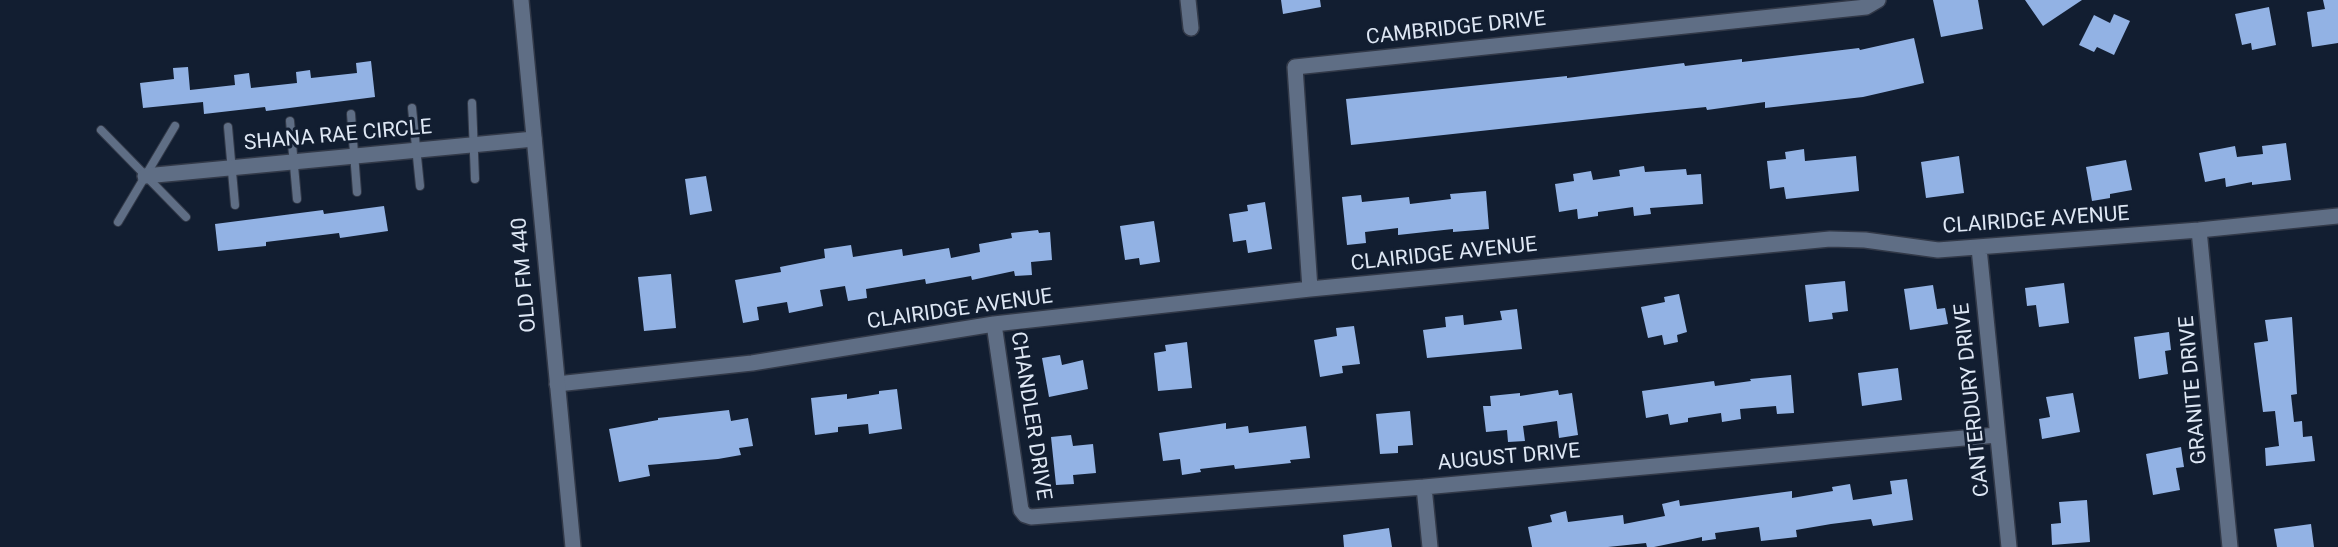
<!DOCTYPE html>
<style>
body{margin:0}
canvas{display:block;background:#121e31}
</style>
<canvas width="2338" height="547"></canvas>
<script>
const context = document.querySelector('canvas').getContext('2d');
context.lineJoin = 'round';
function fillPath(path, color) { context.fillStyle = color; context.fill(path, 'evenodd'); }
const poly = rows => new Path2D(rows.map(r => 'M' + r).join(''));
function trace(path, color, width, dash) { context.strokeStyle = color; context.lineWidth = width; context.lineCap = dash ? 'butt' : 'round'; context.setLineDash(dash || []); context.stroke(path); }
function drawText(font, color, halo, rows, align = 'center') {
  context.font = font + ' Roboto,sans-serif'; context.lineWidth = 6; context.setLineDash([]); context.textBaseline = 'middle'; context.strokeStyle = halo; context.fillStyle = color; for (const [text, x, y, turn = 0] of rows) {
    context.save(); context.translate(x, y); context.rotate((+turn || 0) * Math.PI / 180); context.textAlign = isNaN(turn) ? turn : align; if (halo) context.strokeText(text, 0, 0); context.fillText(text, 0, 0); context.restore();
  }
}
const building = poly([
 [1281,0,1320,0,1321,7,1283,14],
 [1933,0,1978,0,1983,29,1941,37],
 [2025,0,2082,0,2043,26],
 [2323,0,2338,0,2338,43,2312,47,2307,12,2325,9],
 [2269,7,2276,45,2252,50,2251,43,2242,45,2235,14],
 [2114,14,2130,21,2114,55,2097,47,2094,52,2079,45,2094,15,2110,23],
 [1914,38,1924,83,1863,97,1765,108,1765,102,1707,110,1706,107,1647,113,1351,145,1346,99,1567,76,1567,78,1684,63,1685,66,1742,59,1742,62,1859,48,1860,50],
 [371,61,375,97,266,111,265,107,204,114,203,102,143,108,140,83,174,79,173,68,188,67,190,90,235,85,234,75,249,73,251,88,297,83,296,72,310,70,311,78,357,73,356,63],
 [2286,143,2291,180,2252,185,2252,182,2226,187,2225,178,2205,182,2199,153,2235,146,2237,157,2263,154,2262,146],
 [1804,149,1805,161,1856,156,1859,191,1786,199,1784,187,1770,189,1767,161,1786,159,1785,152],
 [1959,156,1964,193,1926,198,1921,162],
 [2126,160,2132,190,2110,194,2110,198,2092,201,2086,167],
 [1644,166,1645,172,1686,169,1687,175,1701,174,1703,204,1650,208,1651,214,1634,216,1633,207,1598,212,1598,216,1578,219,1577,209,1559,212,1555,184,1574,181,1573,174,1591,171,1593,180,1620,176,1619,170],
 [706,176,712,211,690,215,685,179],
 [1486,191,1489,229,1453,232,1453,229,1398,235,1398,228,1365,232,1366,243,1347,245,1342,197,1361,195,1362,202,1409,197,1410,204,1451,199,1450,194],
 [1265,202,1272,249,1248,253,1246,240,1233,242,1229,214,1248,211,1247,205],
 [384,206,388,231,340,238,339,233,266,242,266,246,218,251,215,224,323,210,324,214],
 [1154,221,1160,262,1140,265,1139,258,1125,260,1120,226],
 [1038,230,1039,233,1050,232,1052,260,1031,262,1032,275,1015,276,1014,271,972,280,971,276,926,284,925,279,866,289,867,298,848,301,845,286,820,290,823,306,789,313,787,302,757,307,759,320,743,323,735,280,781,272,780,267,825,258,824,249,851,245,853,257,902,249,903,256,949,248,951,258,980,252,979,244,1012,238,1011,233],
 [671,274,676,328,644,331,638,277],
 [1845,281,1848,311,1832,313,1833,319,1809,322,1805,285],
 [2064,283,2069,323,2039,327,2036,305,2027,306,2025,288],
 [1933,285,1937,309,1945,308,1948,324,1910,330,1904,289],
 [1679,294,1687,332,1677,335,1678,342,1664,345,1662,335,1648,338,1641,307,1665,302,1664,297],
 [1517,309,1522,349,1427,358,1423,330,1446,327,1445,317,1463,315,1464,325,1502,320,1500,311],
 [2292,317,2297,394,2291,395,2294,422,2302,421,2303,437,2312,436,2315,461,2266,466,2265,448,2279,446,2275,411,2263,412,2254,343,2268,341,2265,320],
 [1354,326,1360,364,1342,366,1343,373,1320,377,1314,340,1337,336,1336,328],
 [2169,332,2171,350,2165,351,2168,374,2139,379,2134,337],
 [1187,342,1192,388,1158,391,1154,353,1166,351,1165,345],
 [1060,355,1062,365,1083,360,1088,389,1049,397,1042,358],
 [1898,368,1902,400,1862,406,1858,373],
 [1791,375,1794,413,1777,414,1776,406,1740,409,1741,419,1722,422,1721,413,1688,418,1688,422,1670,425,1668,414,1646,418,1642,391,1714,381,1715,386,1751,381,1750,379],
 [897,389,902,429,869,434,868,424,838,427,838,432,815,435,811,398,847,394,847,399,879,394,879,391],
 [1558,390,1559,395,1572,393,1578,435,1559,438,1557,421,1523,426,1525,441,1508,442,1507,430,1486,432,1483,406,1491,406,1490,396,1520,393,1520,396],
 [2073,393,2080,432,2042,439,2039,419,2050,417,2046,397],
 [729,410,731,421,748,418,753,446,739,448,741,455,718,459,648,465,650,476,619,482,609,429,658,420,658,418],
 [1410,411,1413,445,1398,446,1398,453,1380,454,1376,414],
 [1226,423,1226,429,1248,426,1249,433,1306,426,1310,458,1290,460,1291,463,1235,469,1234,465,1200,469,1201,472,1182,475,1180,459,1163,461,1159,433],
 [1071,435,1073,446,1093,444,1096,473,1073,475,1074,484,1056,485,1051,437],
 [2181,447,2184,467,2176,468,2180,490,2153,495,2146,454],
 [1907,479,1913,520,1873,526,1871,519,1831,524,1796,530,1797,537,1761,541,1759,527,1715,533,1716,539,1702,541,1702,537,1654,547,1647,547,1646,543,1608,547,1532,547,1528,527,1552,522,1550,515,1566,511,1568,522,1623,515,1624,524,1665,516,1662,504,1679,500,1680,506,1792,491,1792,498,1833,491,1832,487,1850,484,1853,500,1892,494,1890,481],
 [2087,500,2090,542,2052,545,2051,524,2061,523,2059,502],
 [2311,524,2314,547,2277,547,2274,529],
 [1389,528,1392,547,1344,547,1343,535]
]);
const lane = poly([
 [472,103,475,179],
 [412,108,420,186],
 [351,114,357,192],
 [290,121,297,199],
 [228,127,235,205],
 [101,130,186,217],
 [118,222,175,126]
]);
const street = poly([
 [1188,0,1191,28],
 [145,176,534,139],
 [2199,230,2230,547],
 [1979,248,2009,547],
 [1310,289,1295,67,1866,7,1878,0],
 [994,324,1021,510,1025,515,1031,517,1424,487,1997,435],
 [557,384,752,363,994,324,1310,289,1830,239,1865,240,1938,250,2199,230,2338,216],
 [1424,487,1430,547]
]);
const secondary = poly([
 [521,0,573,547]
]);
const streetNames = [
 ["CAMBRIDGE DRIVE",1456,29,-6],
 ["SHANA RAE CIRCLE",338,136,-5],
 ["CLAIRIDGE AVENUE",2036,221,-4],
 ["CLAIRIDGE AVENUE",1444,255,-6],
 ["OLD FM 440",525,275,-95],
 ["CLAIRIDGE AVENUE",960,310,-8],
 ["GRANITE DRIVE",2194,390,-95],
 ["CANTERDURY DRIVE",1973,400,-96],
 ["CHANDLER DRIVE",1030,416,81],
 ["AUGUST DRIVE",1509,458,-5]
];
fillPath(building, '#92b2e4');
trace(lane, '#323948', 10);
trace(street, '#323948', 18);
trace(secondary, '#323948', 18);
trace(lane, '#5f6e85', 8);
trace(street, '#5f6e85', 15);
trace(secondary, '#5f6e85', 15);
drawText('21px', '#dee7f4', '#121e31', streetNames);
</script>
